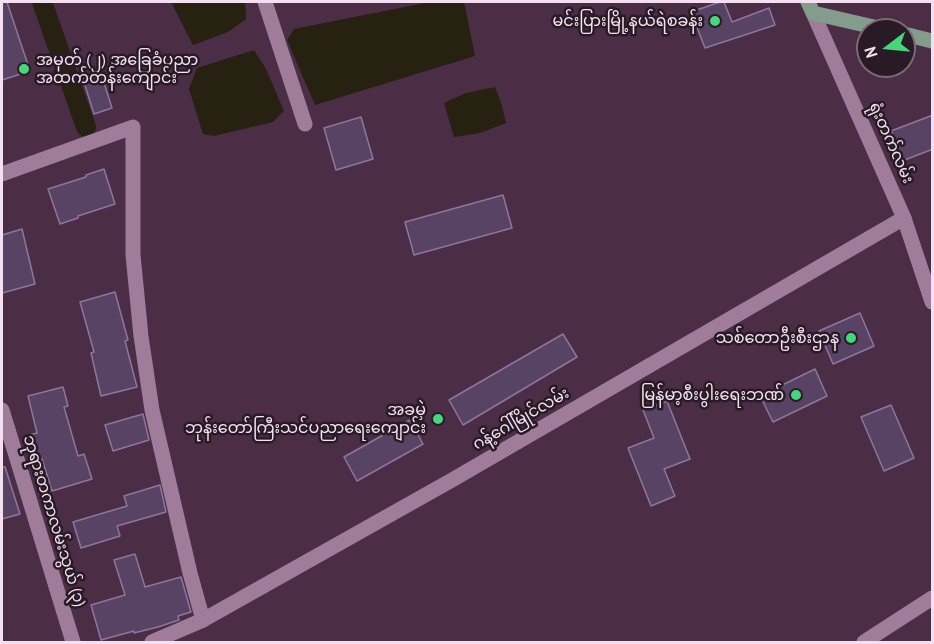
<!DOCTYPE html>
<meta charset="utf-8">
<style>
body{margin:0}
#map{position:relative;width:934px;height:644px;overflow:hidden;background:#4b2d46;font-family:"PT Sans",sans-serif}
canvas{display:block}
.frame{position:absolute;inset:0;border:3px solid #f4e0f0;pointer-events:none}
.north{position:absolute;left:856px;top:18px;width:60px;height:60px;box-sizing:border-box;background:#281b26;border:2px solid #7a6a77;border-radius:50%;rotate:254deg;font-size:16px;font-weight:700;line-height:24px;text-align:center;color:#f4e0f0}
.north::after{content:'';display:block;margin:auto;width:21px;height:27px;background:#44d77b;clip-path:polygon(50% 0,100% 100%,50% 72%,0 100%)}
</style>
<div id="map">
<canvas width="934" height="644"></canvas>
<div class="frame"></div>
<div class="north">N</div>
</div>
<script>
const context = document.querySelector('canvas').getContext('2d');
context.lineJoin = 'round';
function fillPath(path, color) { context.fillStyle = color; context.fill(path, 'evenodd'); }
const poly = rows => new Path2D(rows.map(r => 'M' + r).join(''));
function trace(path, color, width, dash) { context.strokeStyle = color; context.lineWidth = width; context.lineCap = dash ? 'butt' : 'round'; context.setLineDash(dash || []); context.stroke(path); }
function drawText(font, color, halo, rows, align = 'center') {
  context.font = font + ' "PT Sans","Noto Sans Myanmar",sans-serif'; context.lineWidth = 5; context.setLineDash([]); context.textBaseline = 'middle'; context.strokeStyle = halo; context.fillStyle = color; for (const [text, x, y, turn = 0] of rows) {
    context.save(); context.translate(x, y); context.rotate((+turn || 0) * Math.PI / 180); context.textAlign = isNaN(turn) ? turn : align; if (halo) context.strokeText(text, 0, 0); context.fillText(text, 0, 0); context.restore();
  }
}
const water = poly([
 [171,2,245,2,246,19,228,32,193,45],
 [430,2,464,2,475,56,315,105,287,40,294,29],
 [254,50,266,69,284,111,273,122,214,136,203,134,189,89,197,68],
 [495,87,502,106,506,123,480,133,454,137,444,103,466,93]
]);
const canal = poly([
 [42,2,86,127]
]);
const building = poly([
 [2,2,7,2,30,71,2,80,2,2],
 [720,2,724,2,732,22,769,8,775,25,705,48,691,12,720,2],
 [101,73,112,108,94,114,83,79,101,73],
 [933,115,933,149,902,161,891,131,933,115],
 [361,117,373,159,336,170,324,128,361,117],
 [104,169,115,204,78,216,78,218,60,224,48,189,86,177,86,175,104,169],
 [503,195,512,228,414,255,405,222,503,195],
 [22,229,35,284,2,293,2,235,22,229],
 [115,292,128,340,125,341,137,387,101,396,91,353,94,352,80,302,115,292],
 [860,313,874,346,833,364,819,331,860,313],
 [563,334,577,357,463,425,449,400,563,334],
 [815,369,827,396,773,422,760,396,815,369],
 [63,387,68,406,64,407,78,456,84,454,92,479,52,491,42,459,37,461,29,435,37,433,28,396,63,387],
 [667,401,690,459,664,469,675,496,651,506,628,448,654,438,643,410,667,401],
 [891,405,914,458,884,471,861,417,891,405],
 [143,414,149,440,113,451,105,425,143,414],
 [410,420,423,444,357,481,344,457,410,420],
 [2,467,5,467,20,514,2,519,2,467],
 [160,485,166,512,117,526,120,536,81,548,73,522,127,506,124,496,160,485],
 [135,554,145,587,181,577,191,612,178,616,179,620,158,627,134,633,134,631,101,640,91,605,125,595,114,560,135,554]
]);
const street = poly([
 [265,2,305,124],
 [2,174,133,127,133,255,141,336,152,410,190,573,203,620],
 [904,218,932,302],
 [2,410,73,642],
 [864,642,932,598]
]);
const secondary = poly([
 [152,642,203,620,452,480,904,218,813,13]
]);
const primary = poly([
 [808,2,813,13,887,30],
 [904,34,932,41]
]);
const markers = [
 [715,21,6,"#44d77b"],
 [24,69,6,"#44d77b"],
 [851,338,6,"#44d77b"],
 [796,395,6,"#44d77b"],
 [438,419,6,"#44d77b"]
];
const poiNames = [
 ["မင်းပြားမြို့နယ်ရဲစခန်း",703,21],
 ["အမှတ် (၂) အခြေခံပညာ",36,60,"left"],
 ["အထက်တန်းကျောင်း",36,78,"left"],
 ["သစ်တောဦးစီးဌာန",839,338],
 ["မြန်မာ့စီးပွါးရေးဘဏ်",784,395],
 ["အခမဲ့",426,410],
 ["ဘုန်းတော်ကြီးသင်ပညာရေးကျောင်း",426,428]
];
const streetNames = [
 ["ရုံးတက်လမ်း",891,143,66],
 ["ဂန့်ဂေါ်မြိုင်လမ်း",521,419,-30],
 ["ဘုရားတကာလမ်းသွယ် (၃)",54,521,73]
];
fillPath(water, '#262111');
trace(canal, '#262111', 20);
fillPath(building, '#584364');
trace(building, '#8d779c', 1.5);
trace(street, '#9f7c99', 15);
trace(secondary, '#9f7c99', 15);
trace(primary, '#839c8b', 15);
for (const [x, y, r, color] of markers) { const dot = new Path2D(); dot.arc(x, y, r, 0, 2 * Math.PI); context.fillStyle = color; context.fill(dot); trace(dot, '#281b26', 2); }
drawText('16px', '#f4e0f0', '#281b26', poiNames, 'right');
drawText('16px', '#f4e0f0', '#281b26', streetNames);
</script>
